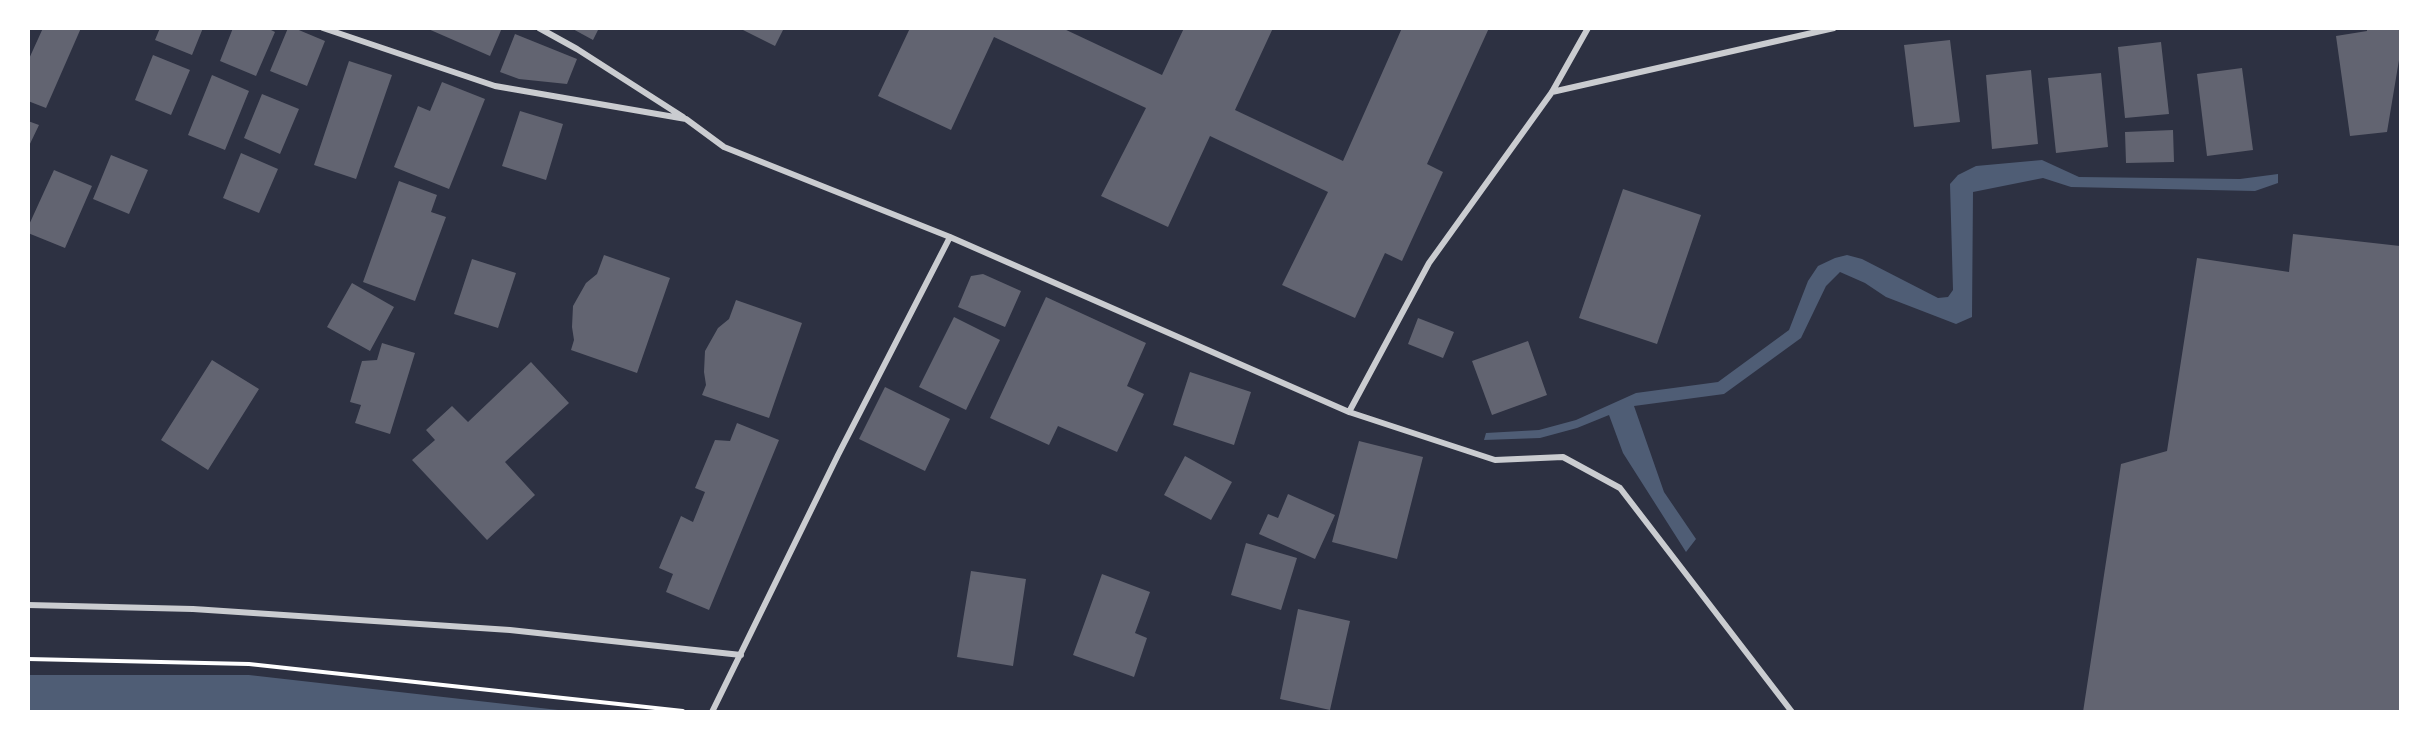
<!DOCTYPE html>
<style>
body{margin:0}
#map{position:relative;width:2429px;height:740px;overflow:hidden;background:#2d3142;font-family:Jost,sans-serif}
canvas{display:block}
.frame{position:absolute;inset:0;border:30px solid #fff;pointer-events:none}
</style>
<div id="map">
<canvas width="2429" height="740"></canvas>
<div class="frame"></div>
</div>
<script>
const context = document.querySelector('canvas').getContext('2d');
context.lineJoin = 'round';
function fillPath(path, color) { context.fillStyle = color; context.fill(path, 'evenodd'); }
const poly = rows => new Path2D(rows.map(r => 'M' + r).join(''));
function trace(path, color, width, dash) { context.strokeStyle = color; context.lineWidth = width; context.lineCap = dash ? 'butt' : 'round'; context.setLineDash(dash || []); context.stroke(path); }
const water = poly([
 [2042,160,2079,177,2240,179,2278,174,2278,183,2255,191,2071,187,2043,178,1973,192,1972,317,1956,324,1886,297,1865,283,1840,272,1826,286,1801,338,1724,394,1634,406,1664,492,1696,539,1686,552,1623,453,1609,415,1577,428,1540,438,1484,440,1486,433,1539,430,1576,420,1636,393,1718,382,1789,330,1808,281,1818,266,1835,258,1847,255,1862,259,1938,298,1948,297,1953,290,1950,184,1958,175,1976,166],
 [29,675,249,675,567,711,29,711]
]);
const building = poly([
 [43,28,81,28,46,108,28,101,28,61],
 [160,28,203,28,192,55,155,40],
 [233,28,267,28,275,32,256,76,220,61],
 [288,28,294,28,325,41,307,86,270,71],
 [426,28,502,28,490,56],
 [571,28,599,28,593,40],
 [739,28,784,28,775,46],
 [910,28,1062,28,1162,75,1184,28,1273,28,1235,110,1343,161,1402,28,1489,28,1427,164,1443,172,1402,261,1385,253,1355,318,1282,285,1328,192,1210,136,1168,227,1101,196,1146,108,994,37,951,130,878,96],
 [2367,28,2400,28,2400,54,2387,132,2350,136,2336,36,2367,31],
 [515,34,577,59,567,84,519,79,500,72],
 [1950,40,1960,122,1914,127,1904,45],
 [2161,42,2169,114,2125,118,2118,47],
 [153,55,190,70,171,115,135,100],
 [349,61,392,75,356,179,314,165],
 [2242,68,2253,150,2207,156,2197,74],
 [2031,70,2038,144,1992,149,1986,75],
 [2101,73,2108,147,2056,153,2048,78],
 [212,75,249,91,225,150,188,135],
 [442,82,485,99,449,189,394,167,418,106,430,111],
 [262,94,299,109,280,154,244,138],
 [520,111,563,124,546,180,502,166],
 [28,121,39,125,28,148],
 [2173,130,2174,162,2126,163,2125,132],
 [241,153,278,169,259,213,223,198],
 [111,155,148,170,129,214,93,199],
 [54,170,92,186,65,248,28,233,28,227],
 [399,181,437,195,431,212,446,217,415,301,363,282],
 [1623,189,1701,215,1657,344,1579,318],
 [2293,234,2400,246,2400,712,2083,712,2121,464,2167,451,2197,258,2289,272],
 [604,255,670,278,637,373,571,350,574,340,572,327,573,306,586,283,597,274],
 [472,259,516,273,498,328,454,314],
 [983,274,1021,291,1005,327,958,307,971,276],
 [352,283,394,307,370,351,327,327],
 [1046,297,1146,343,1127,386,1144,394,1117,452,1058,426,1049,445,990,418],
 [736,300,802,323,769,418,702,395,706,385,704,372,705,351,718,328,729,319],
 [954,317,1000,340,966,410,919,387],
 [1418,318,1454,332,1443,358,1408,344],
 [1528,341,1547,395,1492,415,1472,361],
 [382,343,415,353,390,434,355,423,361,405,350,402,362,361,377,360],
 [212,360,259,389,208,470,161,440],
 [531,362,569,403,505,462,535,495,487,540,412,460,435,440,426,430,452,406,468,422],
 [1190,372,1251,392,1234,445,1173,425],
 [885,387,950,419,925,471,859,439],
 [737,423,779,440,709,610,666,592,673,574,659,568,681,516,693,522,705,492,695,488,715,440,730,441],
 [1359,441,1423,457,1397,559,1332,542],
 [1185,456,1232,482,1211,520,1164,495],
 [1288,494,1335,515,1315,559,1259,534,1268,514,1278,518],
 [1246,543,1297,558,1281,610,1231,595],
 [971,571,1026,579,1013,666,957,657],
 [1102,574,1150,592,1135,633,1147,638,1134,677,1073,655],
 [1298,609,1350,621,1330,710,1280,699]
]);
const path = poly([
 [28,659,249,664,683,711]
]);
const minor = poly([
 [323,28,495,86,686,119,724,147,950,237,1349,412,1495,460,1563,457,1620,488,1792,712],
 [539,28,577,49,683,117],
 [1552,92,1834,28],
 [1349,412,1429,263,1552,92,1588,28],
 [28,605,193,609,510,630,741,655],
 [712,712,838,455,950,237]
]);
fillPath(water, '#4f5d75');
fillPath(building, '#626471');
trace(path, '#fff', 4);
trace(minor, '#caccd0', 6);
</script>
